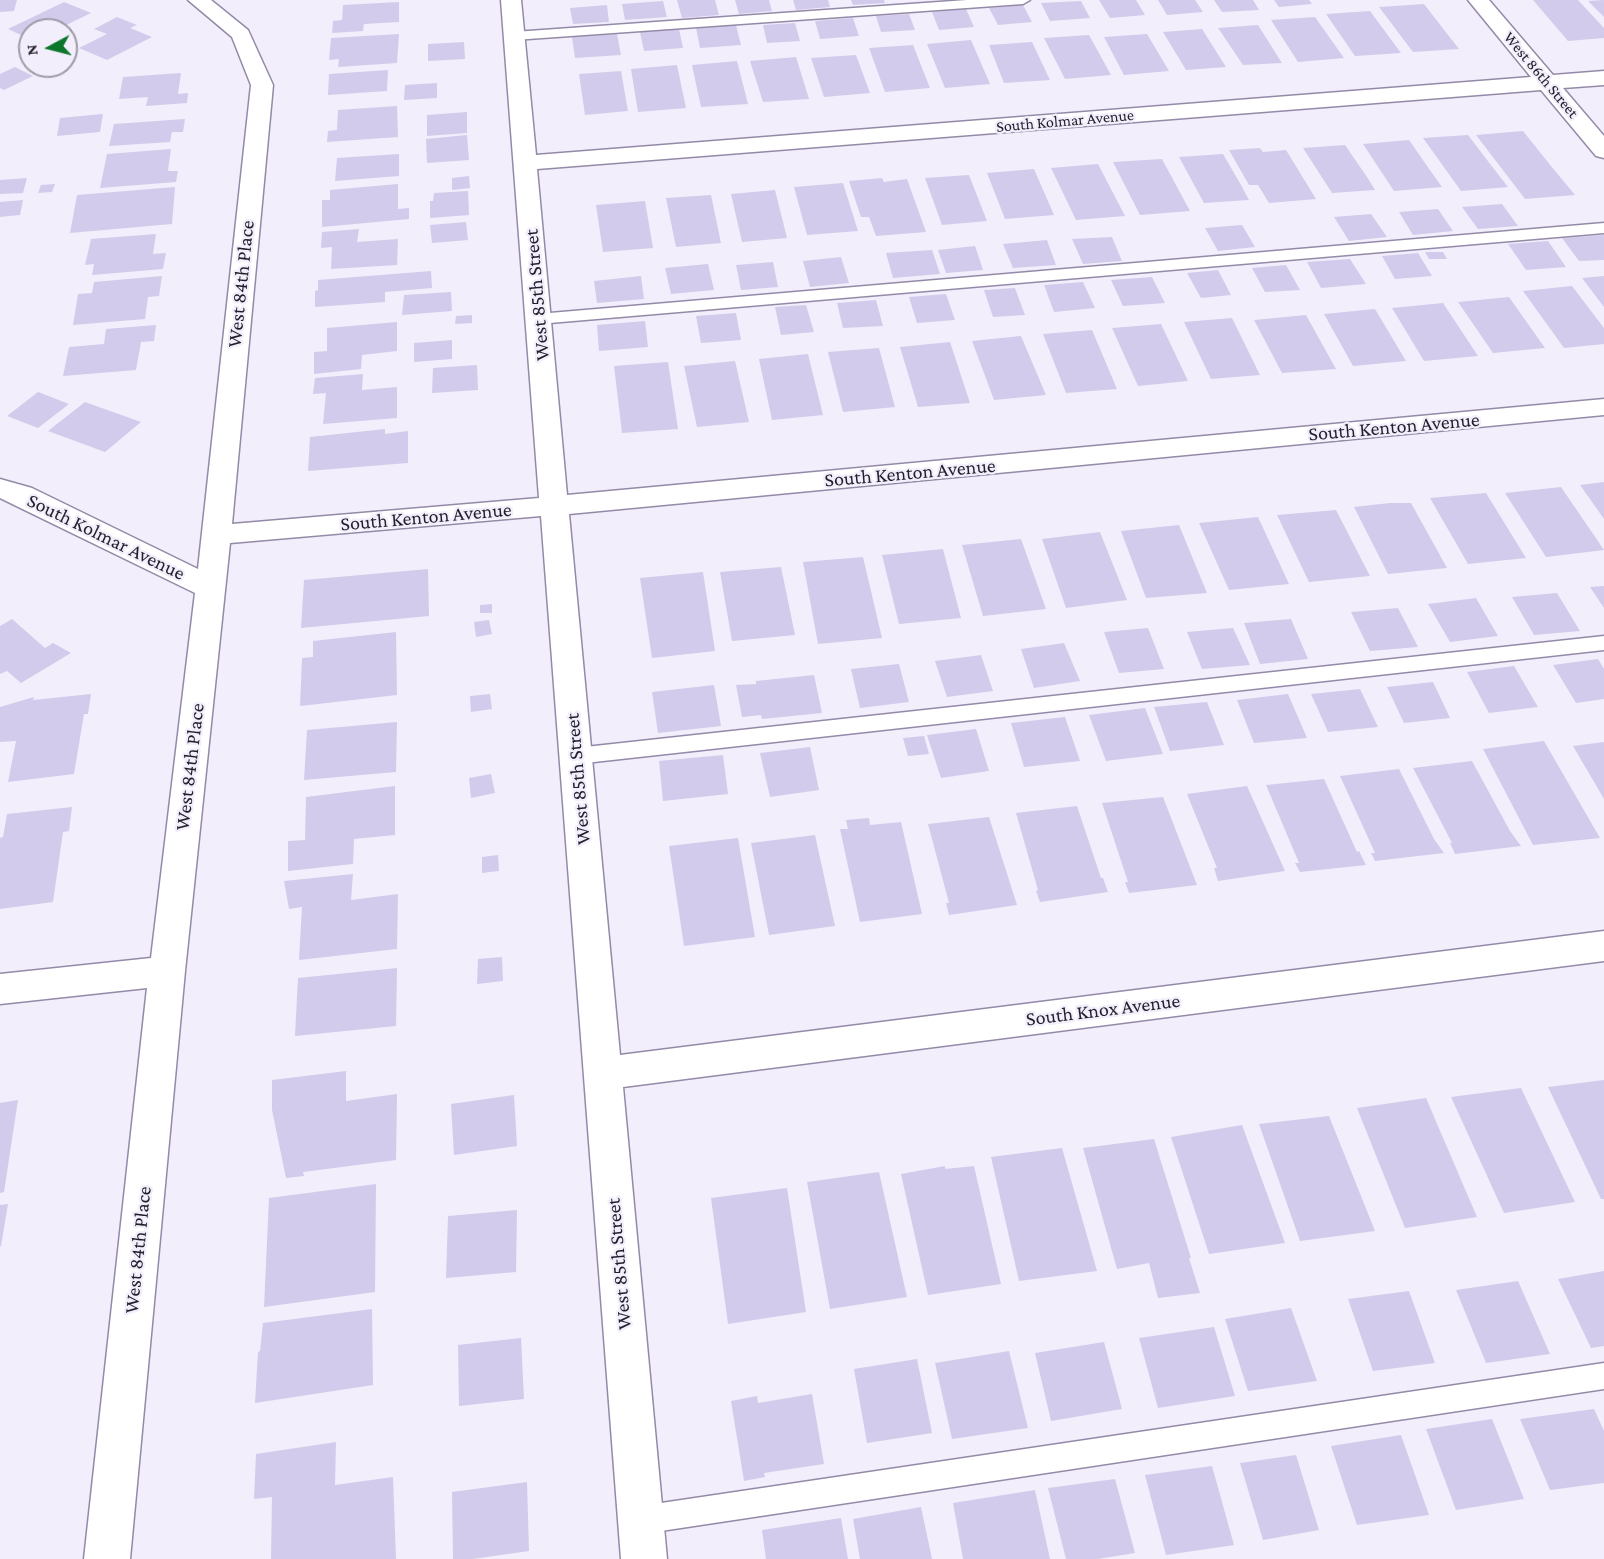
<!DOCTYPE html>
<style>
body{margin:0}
#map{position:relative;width:1604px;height:1559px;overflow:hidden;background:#f2eefb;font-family:"Crimson Pro",serif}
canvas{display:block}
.north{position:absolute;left:18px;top:18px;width:60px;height:60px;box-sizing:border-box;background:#f2eefb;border:2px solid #9f9ba7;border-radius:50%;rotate:263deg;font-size:16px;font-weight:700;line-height:24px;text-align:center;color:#221e2a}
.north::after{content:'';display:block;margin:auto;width:21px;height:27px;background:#0c772b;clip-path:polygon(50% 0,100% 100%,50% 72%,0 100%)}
</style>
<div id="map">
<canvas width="1604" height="1559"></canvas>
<div class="north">N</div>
</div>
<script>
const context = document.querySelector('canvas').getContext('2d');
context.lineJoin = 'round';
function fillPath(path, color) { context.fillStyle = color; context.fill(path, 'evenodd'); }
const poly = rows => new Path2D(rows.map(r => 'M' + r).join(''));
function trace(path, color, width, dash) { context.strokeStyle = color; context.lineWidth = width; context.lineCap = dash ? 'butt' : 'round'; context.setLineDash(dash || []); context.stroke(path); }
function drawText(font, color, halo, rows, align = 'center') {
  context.font = font + ' "Crimson Pro",serif'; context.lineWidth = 4.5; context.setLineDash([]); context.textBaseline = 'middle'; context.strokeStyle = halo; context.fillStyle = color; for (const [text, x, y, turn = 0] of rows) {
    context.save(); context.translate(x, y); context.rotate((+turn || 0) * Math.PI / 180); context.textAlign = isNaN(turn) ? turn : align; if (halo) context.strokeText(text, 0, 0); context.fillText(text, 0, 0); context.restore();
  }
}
const building = poly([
 [0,0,17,0,14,11,0,12],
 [677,0,715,0,719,15,682,18],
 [735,0,769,0,772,11,739,14],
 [793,0,828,0,830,7,796,10],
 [851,0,884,0,885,3,853,5],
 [1099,0,1136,0,1145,15,1110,18],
 [1158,0,1195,0,1203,12,1167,15],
 [1214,0,1253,0,1259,10,1222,12],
 [1274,0,1309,0,1312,4,1279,7],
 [1533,0,1578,0,1604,28,1604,38,1568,41],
 [1604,0,1604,17,1588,1],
 [663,1,667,17,625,20,622,4],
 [1081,1,1090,18,1050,21,1041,3],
 [64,2,91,13,56,30,34,29,21,35,8,29],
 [399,2,399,22,364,24,363,31,332,33,333,21,342,20,343,5],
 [1424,4,1459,49,1413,52,1379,7],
 [607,5,609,22,573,24,570,8],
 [1023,5,1032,22,998,25,989,8],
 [966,9,974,27,939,30,932,12],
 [1370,11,1401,53,1355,56,1326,14],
 [909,14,915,30,881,32,876,16],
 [117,17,137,25,130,28,152,37,107,60,79,48,107,34,94,29],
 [1315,17,1344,58,1298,62,1271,20],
 [853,18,859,36,820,39,815,21],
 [795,23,800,41,767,43,763,25],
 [736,25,741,45,700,48,696,28],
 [1258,25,1282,63,1243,65,1218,28],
 [679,29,683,48,644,51,640,32],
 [1202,29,1226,67,1186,70,1163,32],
 [399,34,397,63,338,67,339,59,329,60,331,38],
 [617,34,621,55,575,58,572,37],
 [1147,34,1169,71,1124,75,1104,37],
 [1089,35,1111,75,1065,79,1044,38],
 [971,40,990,84,945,88,927,44],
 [464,42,465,59,428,61,428,44],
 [1032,42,1050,80,1004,83,989,45],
 [913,45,930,88,885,92,869,48],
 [856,55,870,93,824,97,811,58],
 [796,57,809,99,763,102,750,61],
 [737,61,748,104,701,107,692,65],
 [677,65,686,108,638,112,631,69],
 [15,67,33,76,4,90,0,88,0,74],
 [388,70,387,91,328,95,329,74],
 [621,71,628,111,585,115,579,74],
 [181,73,178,94,188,93,187,103,146,106,148,97,119,99,123,77],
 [437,83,437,98,404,100,405,85],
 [397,106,398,137,327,142,328,131,337,130,338,110],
 [467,112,467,133,427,136,427,115],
 [103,114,100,132,57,136,60,118],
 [185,119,183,132,172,132,170,142,109,146,114,124],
 [1523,131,1551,166,1575,195,1525,199,1476,135],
 [467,135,469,160,427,163,426,139],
 [1468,135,1494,169,1508,187,1461,191,1423,138],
 [1409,140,1432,173,1442,187,1394,191,1363,144],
 [1345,145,1367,177,1375,190,1332,193,1303,148],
 [1260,148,1263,152,1286,150,1316,199,1269,203,1258,185,1249,185,1229,150],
 [171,149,168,171,178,171,176,182,100,188,107,154],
 [399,154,399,176,335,181,337,158],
 [1223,154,1241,185,1249,200,1204,203,1179,157],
 [1162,159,1190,211,1140,215,1113,162],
 [1098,164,1125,216,1076,220,1051,168],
 [1034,169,1054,215,1005,219,987,173],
 [969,175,987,221,942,225,925,178],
 [469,176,470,188,452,190,452,178],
 [27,178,23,193,0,194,0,180],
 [882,178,884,182,907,179,926,232,876,236,869,217,861,217,849,181],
 [843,183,858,231,807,235,794,187],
 [55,184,52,192,38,193,41,185],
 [398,184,398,209,409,208,409,219,322,227,322,200,330,200,330,190],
 [175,187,172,224,70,233,77,195],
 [775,190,787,238,742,242,731,194],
 [468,191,469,215,430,218,430,201,433,201,434,193],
 [711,195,721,243,676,247,666,198],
 [23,200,20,215,0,217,0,202],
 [645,201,653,248,603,252,596,205],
 [1502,204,1518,226,1478,229,1462,207],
 [1438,209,1453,231,1413,235,1399,212],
 [1371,214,1387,237,1349,241,1334,217],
 [466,222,468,240,432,243,430,225],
 [1242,225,1255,247,1218,251,1205,228],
 [359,229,357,242,398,239,397,265,331,269,332,247,321,248,322,232],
 [156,234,153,254,166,253,163,269,92,275,94,264,85,265,91,239],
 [1604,235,1604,260,1579,261,1562,238],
 [1112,237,1122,261,1083,264,1072,239],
 [1047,240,1056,265,1013,268,1003,244],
 [1548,241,1566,267,1526,270,1508,244],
 [975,246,983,270,946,273,938,250],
 [932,250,940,274,893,278,886,253],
 [1425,252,1443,252,1447,259,1429,259],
 [1418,253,1432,276,1395,279,1382,256],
 [841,257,849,283,810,287,803,261],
 [1350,259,1366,284,1321,288,1307,262],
 [773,262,778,287,741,290,736,265],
 [708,264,714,290,671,294,665,268],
 [1286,265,1300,290,1265,292,1252,268],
 [1218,270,1231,295,1201,298,1187,273],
 [431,271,432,288,385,292,385,302,315,307,315,291,318,290,318,280],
 [162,276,159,296,148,297,145,319,73,325,78,294,92,293,94,282],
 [641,276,644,299,597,303,594,281],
 [1604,276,1604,307,1582,278],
 [1152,277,1165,303,1123,306,1111,280],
 [1083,282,1095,308,1054,312,1044,285],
 [1572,286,1604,328,1604,344,1564,348,1523,291],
 [1015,288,1025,315,993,317,984,290],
 [451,292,452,311,402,315,404,295],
 [946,294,955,320,917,323,909,297],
 [1509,297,1545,348,1493,353,1458,302],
 [876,300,883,326,843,328,837,303],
 [1443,303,1478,356,1424,361,1392,308],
 [806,305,814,332,781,335,775,307],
 [1375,309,1406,361,1353,366,1324,314],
 [736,313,741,340,701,343,696,316],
 [472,315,472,323,455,324,456,316],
 [1306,315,1336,369,1282,373,1254,320],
 [1232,318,1260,375,1211,379,1184,322],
 [645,321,648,347,599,351,597,325],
 [397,322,397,351,362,355,361,369,314,374,314,352,327,351,327,328],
 [1161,324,1188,381,1138,386,1112,328],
 [156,325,154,341,141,342,136,370,63,376,69,347,104,344,106,329],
 [1092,330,1117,389,1066,393,1043,334],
 [1021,336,1046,395,994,400,972,341],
 [452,340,452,359,414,362,414,343],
 [950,342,970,403,918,407,900,347],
 [879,348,895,407,843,412,828,352],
 [808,354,823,415,772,420,759,359],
 [735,361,749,422,697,427,684,366],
 [668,362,678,429,622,433,614,366],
 [477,365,478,390,432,393,433,368],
 [363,374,362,390,397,387,397,418,323,424,326,393,313,394,315,378],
 [38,392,69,404,38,428,7,416],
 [85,402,141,422,105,452,48,431],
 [385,429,385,434,408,431,408,463,308,471,310,437],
 [1604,482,1604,519,1580,485],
 [1561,487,1604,550,1546,557,1505,493],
 [1486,493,1526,558,1468,564,1430,498],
 [1390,503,1411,503,1447,568,1388,574,1354,507],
 [1336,510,1370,576,1309,582,1277,515],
 [1258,517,1289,584,1229,590,1199,523],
 [1179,525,1207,593,1146,598,1121,531],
 [1100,532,1127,600,1066,608,1042,539],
 [1021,539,1046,609,983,616,962,545],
 [943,549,961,618,899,624,882,555],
 [863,557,882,638,818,644,803,562],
 [781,567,795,635,732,641,720,572],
 [428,569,429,616,301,628,304,580],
 [703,572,715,651,652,658,640,578],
 [1604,586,1604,608,1590,587],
 [1557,593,1580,631,1534,635,1512,597],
 [1476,598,1498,636,1450,642,1428,604],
 [492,604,492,613,480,613,480,605],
 [1398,608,1418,647,1370,651,1351,612],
 [12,619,45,648,53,643,71,653,21,683,7,671,0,674,0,626],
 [1291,619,1308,659,1260,664,1244,623],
 [489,620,492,634,476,637,474,622],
 [1148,628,1164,669,1119,673,1104,632],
 [1233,628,1250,665,1202,669,1187,632],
 [396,632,397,695,300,706,302,658,313,657,313,641],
 [1064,643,1080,681,1034,688,1021,649],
 [981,655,993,691,947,697,935,661],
 [1598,659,1604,669,1604,699,1576,703,1553,665],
 [899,664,909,702,860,708,851,669],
 [1514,666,1538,707,1489,713,1467,672],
 [814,675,822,713,762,719,761,715,742,717,736,685,756,684,756,681],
 [1433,682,1450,718,1404,723,1387,687],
 [714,685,721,726,658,733,652,692],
 [1360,689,1378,727,1328,732,1311,694],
 [91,694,88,714,84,714,74,774,8,782,16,741,0,742,0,707,34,697,33,700],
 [490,694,492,709,471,712,470,696],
 [1288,694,1307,738,1254,743,1237,700],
 [1207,702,1224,745,1170,751,1154,707],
 [1145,708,1163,754,1106,761,1089,715],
 [1065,717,1080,761,1024,767,1011,723],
 [397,722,396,772,304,780,307,730],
 [976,729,989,771,941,778,927,735],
 [924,736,929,754,908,756,903,738],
 [1544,741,1600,838,1533,845,1483,749],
 [1604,742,1604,799,1573,746],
 [810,747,819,790,770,797,760,753],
 [723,755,728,794,663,801,659,761],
 [1472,761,1510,831,1521,846,1455,854,1450,843,1452,843,1413,768],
 [1399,769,1434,839,1444,853,1375,861,1371,853,1375,853,1340,776],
 [491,774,495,793,471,798,469,778],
 [1324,779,1357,852,1359,851,1366,865,1300,872,1295,863,1299,863,1266,785],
 [395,786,395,835,354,839,353,864,288,871,288,841,305,840,306,797],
 [1247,786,1285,871,1218,881,1214,868,1217,868,1187,794],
 [1163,797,1197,885,1129,893,1125,882,1128,882,1102,803],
 [1077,806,1101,878,1103,878,1108,892,1040,902,1036,891,1038,890,1016,813],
 [72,807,69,831,63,832,53,902,0,909,0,838,3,837,7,814],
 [989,817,1017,905,949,915,946,903,949,903,928,824],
 [869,818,870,825,901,822,922,914,860,922,840,829,848,829,846,820],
 [815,835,835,926,769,935,751,843],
 [738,838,755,937,684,946,669,846],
 [498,855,499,871,482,873,482,857],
 [353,874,351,900,398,894,397,949,299,960,302,907,289,909,284,881],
 [502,957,503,981,477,984,478,959],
 [397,968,396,1026,295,1036,298,978],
 [346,1071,346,1101,397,1094,396,1160,303,1172,304,1176,286,1178,272,1110,272,1080],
 [1604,1080,1604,1199,1601,1199,1548,1087],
 [1521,1088,1575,1202,1504,1213,1451,1097],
 [514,1095,517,1146,454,1155,451,1104],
 [1426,1098,1477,1217,1405,1228,1357,1108],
 [18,1100,4,1192,0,1193,0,1103],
 [1329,1116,1375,1231,1300,1241,1259,1124],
 [1242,1125,1285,1243,1209,1254,1171,1137],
 [1154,1139,1191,1258,1189,1258,1200,1293,1158,1298,1149,1263,1117,1269,1083,1148],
 [1062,1148,1097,1271,1019,1281,991,1157],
 [945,1166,945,1169,974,1166,1001,1284,928,1295,901,1174],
 [879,1172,907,1297,830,1309,807,1182],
 [376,1184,375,1292,264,1307,269,1198],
 [787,1188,806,1312,728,1324,711,1198],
 [8,1204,1,1246,0,1246,0,1205],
 [517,1210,516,1272,446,1278,448,1216],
 [1604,1271,1604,1346,1591,1348,1558,1279],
 [1518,1281,1550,1354,1486,1363,1456,1290],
 [1409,1291,1435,1363,1373,1371,1348,1299],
 [1291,1308,1317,1381,1248,1391,1225,1319],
 [372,1309,373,1385,255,1403,258,1352,260,1351,263,1323],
 [1214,1327,1235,1396,1158,1408,1139,1338],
 [521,1338,524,1399,459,1406,458,1345],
 [1104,1342,1122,1409,1051,1421,1035,1353],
 [1009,1351,1028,1428,952,1439,935,1363],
 [917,1359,932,1433,867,1443,854,1369],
 [812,1394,824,1464,764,1473,765,1477,744,1481,731,1401,757,1396,758,1403],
 [1594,1409,1604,1431,1604,1483,1550,1490,1520,1419],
 [1492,1419,1524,1499,1456,1510,1426,1429],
 [1401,1435,1429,1515,1357,1525,1331,1446],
 [336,1442,335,1485,393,1477,396,1559,271,1559,272,1497,254,1499,256,1454],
 [1296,1455,1319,1530,1263,1540,1240,1463],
 [1212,1466,1234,1545,1166,1555,1145,1475],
 [1115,1479,1135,1553,1098,1559,1066,1559,1048,1488],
 [527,1482,529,1551,473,1559,453,1559,452,1492],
 [1035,1490,1050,1559,963,1559,953,1503],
 [921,1507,932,1559,860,1559,853,1519],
 [841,1518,848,1559,766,1559,762,1530]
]);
const service = poly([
 [967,0,1030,0,1023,4,514,40,507,36,514,32,967,0],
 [1604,223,1604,233,538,324,530,319,538,314,1604,223],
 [1604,636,1604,650,576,764,569,761,566,756,569,751,576,748,1604,636],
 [1604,1363,1604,1389,641,1534,631,1530,627,1520,631,1510,641,1506,1604,1363]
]);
const minor = poly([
 [188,0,211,0,248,30,273,85,232,524,539,498,501,0,521,0,536,155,1531,77,1468,0,1489,0,1553,75,1604,71,1604,85,1563,88,1604,136,1604,158,1596,156,1541,90,537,169,567,495,1604,399,1604,415,569,514,620,1055,1604,931,1604,961,623,1087,667,1559,621,1559,541,516,230,543,185,971,130,1559,84,1559,147,988,0,1004,0,974,151,958,195,593,0,498,0,479,32,488,198,569,251,85,232,37,188,0]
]);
const farStreetnames = [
 ["West 86th Street",1541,75,50],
 ["South Kolmar Avenue",1065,121,-5]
];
const streetNames = [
 ["West 84th Place",241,284,-84],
 ["West 85th Street",537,295,-95],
 ["South Kenton Avenue",1394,427,-5],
 ["South Kenton Avenue",910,473,-5],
 ["South Kenton Avenue",426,517,-5],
 ["South Kolmar Avenue",106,537,26],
 ["West 84th Place",190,767,-83],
 ["West 85th Street",578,779,-95],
 ["South Knox Avenue",1103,1010,-7],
 ["West 84th Place",138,1250,-84],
 ["West 85th Street",619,1264,-95]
];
fillPath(building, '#d3cbeb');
trace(service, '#948aa8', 3);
trace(minor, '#948aa8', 3);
fillPath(service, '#fff');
fillPath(minor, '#fff');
drawText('16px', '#221e2a', '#f2eefb', farStreetnames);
drawText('20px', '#221e2a', '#f2eefb', streetNames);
</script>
